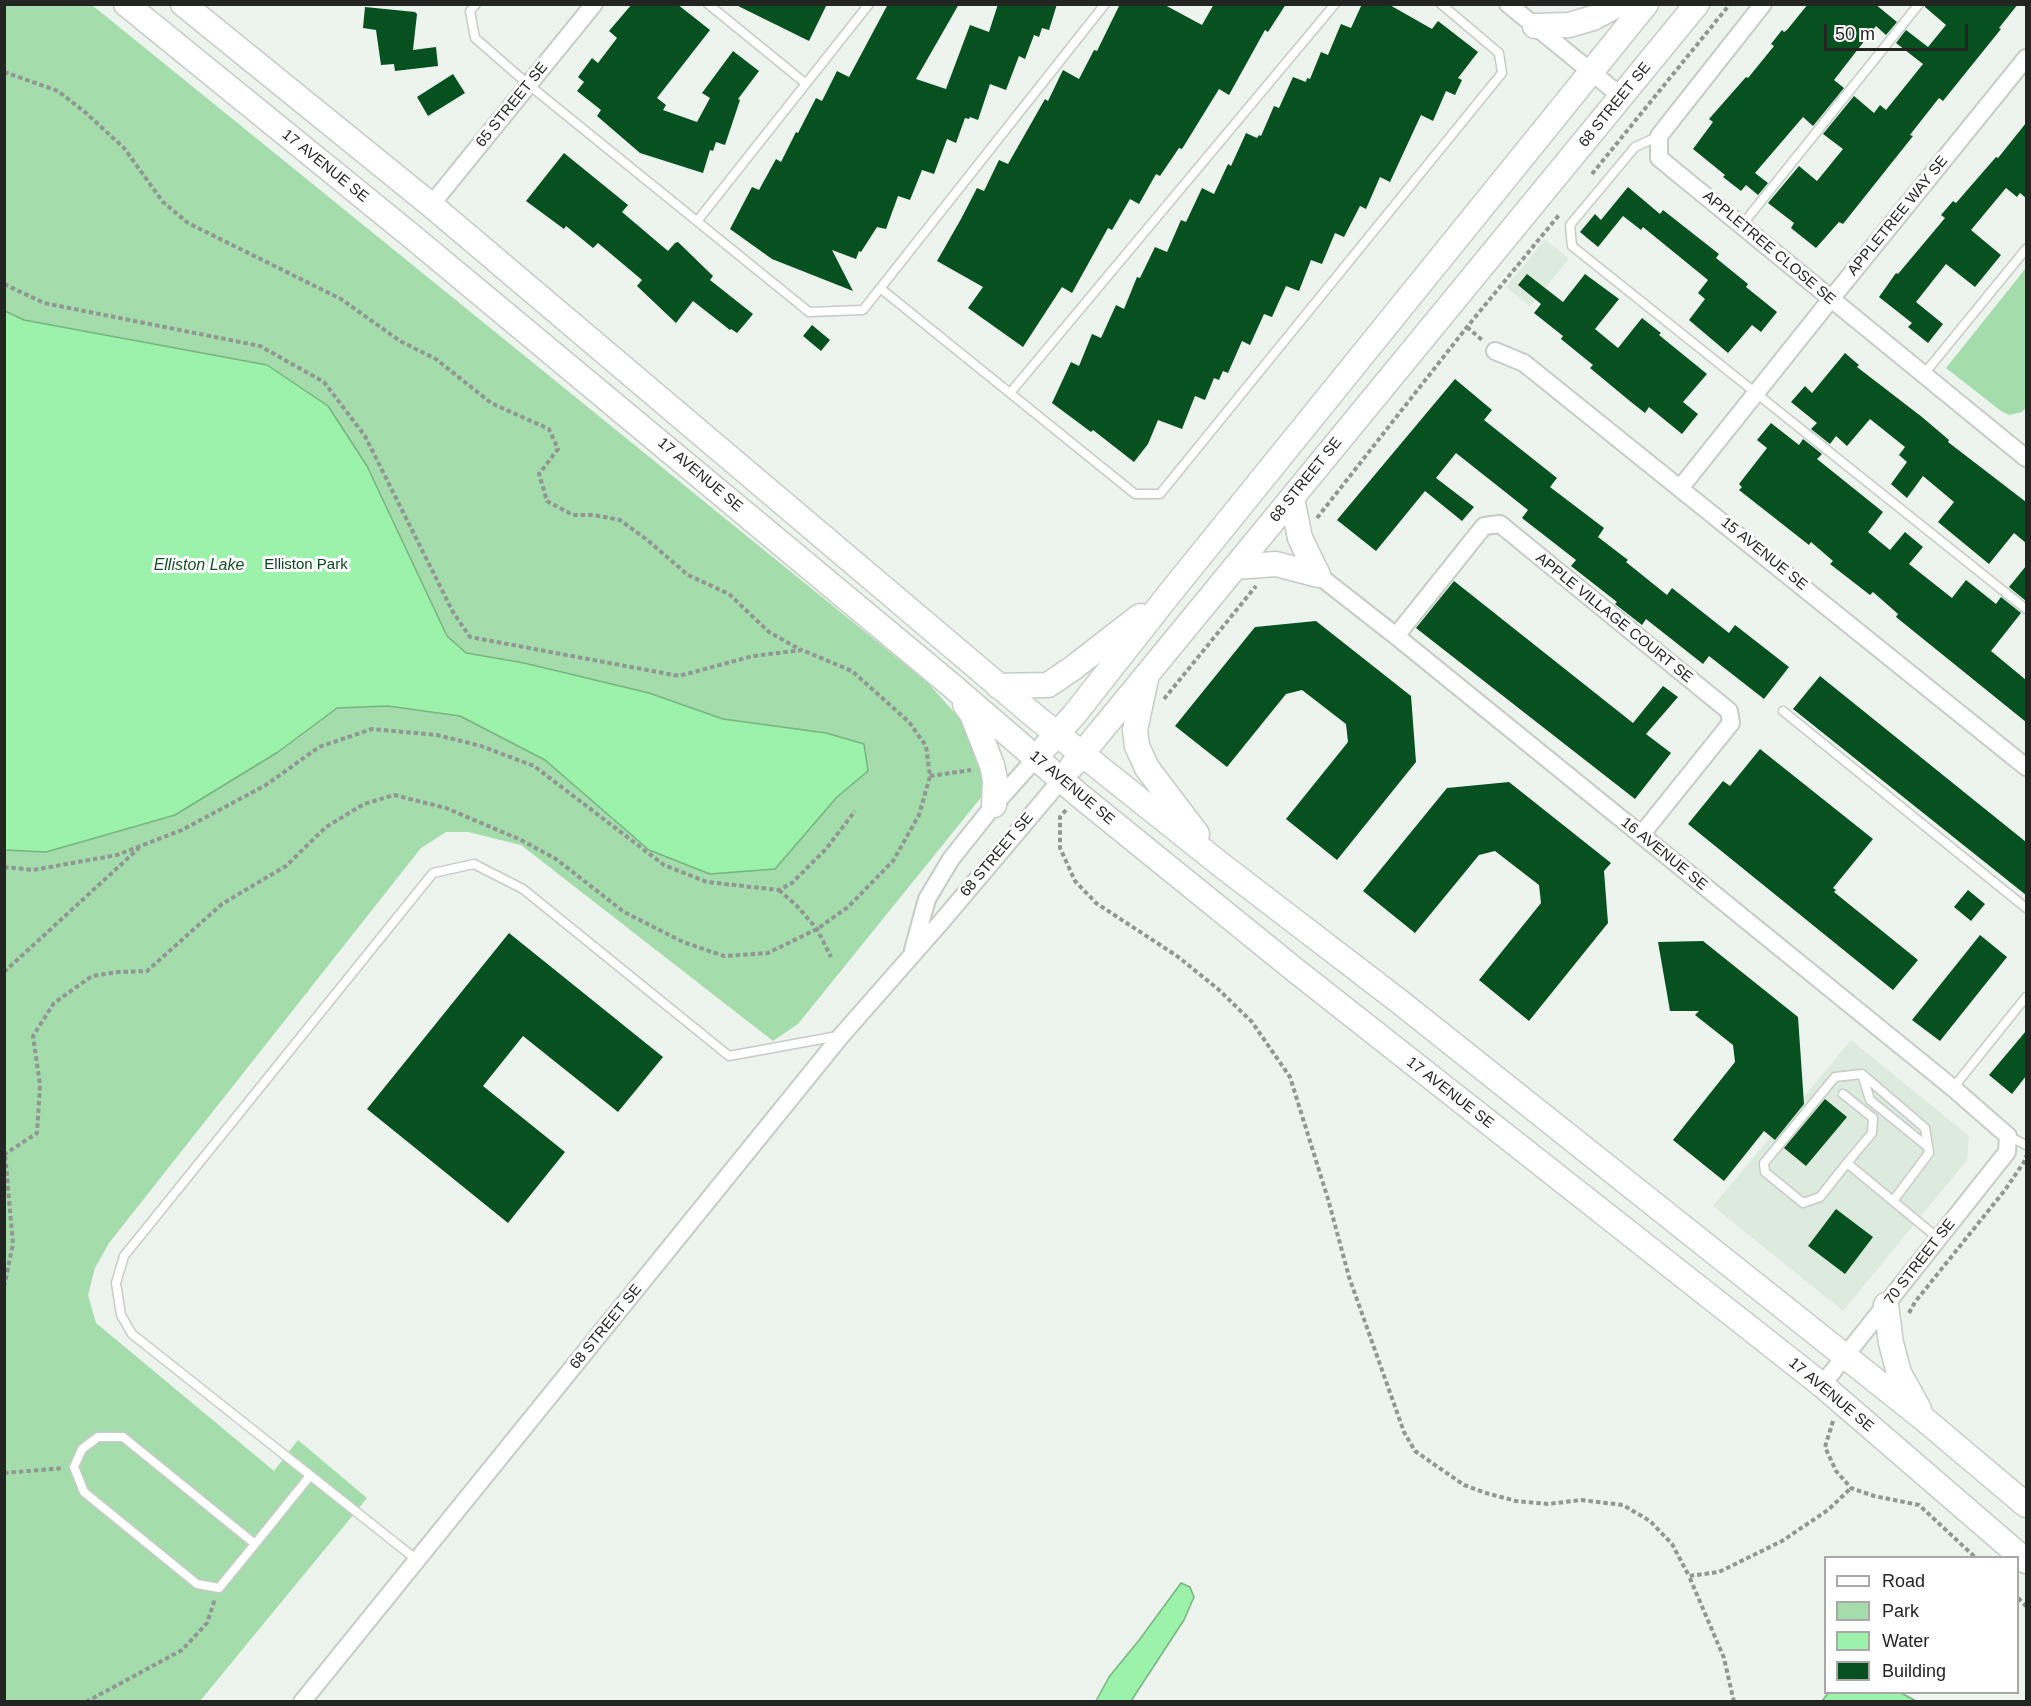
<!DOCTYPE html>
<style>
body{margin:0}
#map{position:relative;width:2031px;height:1706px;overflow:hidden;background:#ecf4ed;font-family:Helvetica,sans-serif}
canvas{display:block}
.frame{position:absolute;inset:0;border:6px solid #222522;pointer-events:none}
.legend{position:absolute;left:1824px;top:1556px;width:195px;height:138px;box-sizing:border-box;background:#fff;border:2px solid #a7a8a7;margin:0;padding:8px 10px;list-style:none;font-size:18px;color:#222522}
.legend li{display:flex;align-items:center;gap:12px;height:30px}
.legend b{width:30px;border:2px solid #a7a8a7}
.scale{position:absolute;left:1824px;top:24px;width:144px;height:27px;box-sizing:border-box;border:3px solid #222522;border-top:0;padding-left:8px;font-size:18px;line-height:21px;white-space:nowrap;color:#222522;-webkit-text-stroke:4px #fff;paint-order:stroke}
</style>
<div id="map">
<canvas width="2031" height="1706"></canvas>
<div class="frame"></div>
<ul class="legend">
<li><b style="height:8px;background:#fff"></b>Road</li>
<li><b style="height:16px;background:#a4dcac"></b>Park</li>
<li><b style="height:16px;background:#9cf2aa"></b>Water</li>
<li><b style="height:16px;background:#07501f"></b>Building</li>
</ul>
<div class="scale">50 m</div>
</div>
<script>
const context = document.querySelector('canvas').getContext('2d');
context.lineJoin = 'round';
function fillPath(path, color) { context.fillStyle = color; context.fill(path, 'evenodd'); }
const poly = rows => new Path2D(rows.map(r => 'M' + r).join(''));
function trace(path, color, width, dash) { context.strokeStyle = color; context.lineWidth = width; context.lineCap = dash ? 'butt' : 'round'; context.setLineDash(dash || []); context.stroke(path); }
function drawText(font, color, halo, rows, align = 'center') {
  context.font = font + ' Helvetica,sans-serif'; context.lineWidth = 6; context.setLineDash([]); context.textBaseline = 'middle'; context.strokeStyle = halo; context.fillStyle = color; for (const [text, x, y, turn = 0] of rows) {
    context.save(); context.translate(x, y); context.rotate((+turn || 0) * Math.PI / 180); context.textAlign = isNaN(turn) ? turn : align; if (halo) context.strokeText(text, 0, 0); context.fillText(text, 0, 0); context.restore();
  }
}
const built = poly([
 [1545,239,1569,259,1530,306,1506,287],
 [1851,1040,1969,1136,1967,1160,1843,1311,1713,1206]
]);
const green = poly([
 [5,5,92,5,928,683,970,730,981,768,983,795,798,1024,773,1041,521,845,468,832,446,832,421,848,109,1243,95,1268,88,1295,96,1323,274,1471,298,1440,367,1498,200,1701,5,1702],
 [2026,268,2026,407,2022,412,2009,415,2001,411,1946,368]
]);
const water = poly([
 [5,311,24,320,267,365,328,406,367,466,447,636,466,653,524,663,649,693,723,719,826,733,864,744,868,771,837,797,775,869,710,874,649,850,545,760,460,716,388,706,337,708,278,752,175,815,46,852,5,850,5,311],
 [1181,1583,1190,1587,1194,1597,1184,1620,1131,1701,1096,1701,1109,1677,1140,1639,1181,1583],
 [1829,1692,1901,1693,1916,1701,1822,1701,1829,1692]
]);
const building = poly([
 [632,4,677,4,710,30,657,98,666,105,663,110,697,122,710,98,702,93,733,51,759,71,738,99,740,100,725,145,716,142,713,151,710,150,703,173,640,153,597,116,601,110,577,91,584,82,578,77,592,58,598,63,617,38,609,31],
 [734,4,827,4,809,41],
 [888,4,959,4,916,79,946,89,970,25,989,32,998,4,1057,4,1049,30,1042,28,1039,37,1034,35,1025,59,1019,56,1006,90,990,84,978,120,970,117,969,119,965,118,956,143,947,139,934,174,922,170,910,200,898,196,886,229,877,227,861,252,859,251,856,259,832,250,853,291,772,259,730,229,752,187,759,190,776,159,781,162,796,132,798,133,816,98,822,101,837,71,849,77],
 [1120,4,1163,4,1202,25,1214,4,1286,4,1268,32,1265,30,1229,95,1219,89,1182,149,1179,148,1160,176,1156,174,1139,204,1130,199,1112,230,1108,228,1072,293,1062,287,1023,347,968,308,983,287,937,261,961,219,977,188,984,191,999,160,1008,164,1045,99,1048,101,1063,70,1079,79,1094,50,1097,51],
 [1362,4,1388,4,1432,29,1438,21,1478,52,1458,78,1462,80,1455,95,1446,91,1433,121,1421,115,1390,182,1380,177,1366,209,1360,206,1344,237,1335,233,1322,264,1311,260,1299,291,1286,286,1272,317,1264,314,1250,345,1242,341,1228,373,1223,371,1219,380,1214,378,1205,400,1195,396,1182,429,1158,420,1148,444,1134,462,1093,430,1091,432,1052,403,1071,362,1079,366,1092,334,1101,338,1116,305,1124,309,1137,277,1140,278,1155,247,1167,252,1181,220,1186,222,1202,188,1214,194,1228,164,1231,166,1246,133,1257,138,1259,135,1261,136,1274,106,1279,108,1293,77,1306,82,1307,78,1310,79,1321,52,1328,55,1341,24,1351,28],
 [1808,4,1875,4,1897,22,1886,35,1876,26,1834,80,1844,88,1813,126,1803,117,1755,173,1768,183,1758,195,1746,185,1741,191,1723,177,1725,175,1693,149,1713,122,1709,119,1746,77,1748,78,1774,46,1771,44,1782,30,1784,32,1787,30],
 [1925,4,2018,4,1999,28,2001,29,1943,101,1939,98,1913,131,1910,135,1913,136,1843,224,1839,222,1816,248,1791,228,1794,223,1768,203,1799,166,1817,181,1843,149,1823,134,1854,96,1874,113,1880,105,1886,110,1923,64,1896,43,1906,30,1928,47,1946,25,1925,7],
 [365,7,415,12,417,14,413,50,436,47,438,66,395,71,394,64,381,65,376,30,363,28],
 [453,74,465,93,428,116,417,97],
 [2026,123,2026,198,2020,193,2017,197,2006,188,1971,230,2001,255,1975,287,1946,264,1916,302,1943,324,1928,343,1908,327,1912,323,1879,297,1896,273,1898,274,1945,218,1941,215,1953,201,1956,203,1996,157,1998,158],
 [564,153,628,205,622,212,668,251,675,243,678,242,713,276,710,280,753,314,744,325,737,333,731,329,730,330,693,301,676,323,637,286,642,280,598,243,593,248,566,226,564,229,526,201],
 [1628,187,1660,214,1663,210,1719,254,1716,258,1748,284,1746,287,1777,312,1761,332,1752,325,1728,353,1689,320,1705,299,1698,293,1708,280,1643,227,1641,230,1623,216,1598,247,1580,232,1595,214,1601,220],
 [1527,274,1563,302,1585,274,1619,299,1595,329,1618,348,1642,318,1661,333,1659,335,1707,374,1683,402,1698,414,1682,434,1649,407,1645,413,1631,402,1590,368,1593,365,1561,339,1563,336,1534,313,1541,304,1518,285],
 [812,325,830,340,821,351,803,336],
 [1845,353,1859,365,1857,367,1922,417,1949,440,1948,442,2026,502,2026,543,2014,533,1989,564,1938,522,1954,502,1923,476,1907,498,1891,484,1907,462,1899,455,1905,447,1870,419,1847,446,1836,436,1830,444,1811,429,1817,423,1791,402,1805,386,1812,393],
 [1455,379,1492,410,1484,420,1557,478,1550,487,1604,528,1598,537,1628,560,1626,562,1667,595,1672,588,1729,633,1735,625,1789,667,1764,699,1709,656,1703,664,1646,619,1642,625,1615,604,1617,602,1571,566,1576,560,1522,518,1528,510,1456,453,1436,478,1474,507,1462,521,1425,491,1376,551,1337,520],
 [1771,423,1799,445,1803,439,1822,454,1817,459,1883,512,1868,532,1890,550,1905,532,1923,547,1909,564,1952,598,1966,580,1996,604,2001,597,2021,613,1991,651,2026,680,2026,722,1896,617,1898,614,1873,592,1870,595,1830,564,1833,561,1811,542,1809,545,1739,490,1742,487,1739,484,1767,448,1757,440],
 [2026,566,2026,601,2009,587],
 [1454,581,1633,723,1663,686,1678,697,1646,734,1671,753,1635,799,1416,628],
 [1316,621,1411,696,1416,762,1337,860,1286,819,1348,742,1346,724,1302,690,1286,694,1227,767,1175,726,1255,627],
 [1820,676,2026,842,2026,895,1793,709],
 [1760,749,1873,839,1833,888,1836,890,1834,892,1918,960,1893,990,1688,824,1723,781,1730,786],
 [1509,782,1611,863,1604,871,1608,923,1529,1021,1479,980,1541,903,1539,885,1495,851,1479,855,1415,933,1363,891,1447,788],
 [1968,890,1985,904,1971,921,1954,907],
 [509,933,663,1057,618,1112,523,1036,483,1086,565,1152,508,1223,367,1109],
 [1980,935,2007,957,1940,1041,1912,1020],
 [1703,941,1798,1017,1804,1104,1775,1140,1764,1131,1724,1181,1673,1140,1735,1062,1733,1045,1695,1015,1699,1011,1670,1011,1658,942],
 [2026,1031,2026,1076,2012,1094,1989,1075],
 [1825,1099,1847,1117,1806,1166,1784,1148],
 [1836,1209,1873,1237,1845,1274,1808,1246]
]);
const path = poly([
 [4,72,58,91,86,113,124,148,163,202,188,223,341,299,400,341,436,359,491,403,549,429,558,449,539,474,547,501,573,515,594,515,620,520,646,539,688,575,729,594,769,632,801,650],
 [1592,174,1730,4],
 [4,284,44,303,260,346,324,382,365,436,453,612,470,637,679,676,753,656,802,650,852,671,909,722,926,746,930,776,919,815,893,861,848,907,817,929,768,953,724,956,683,942,624,912,556,859,521,840,446,808,394,795,364,804,326,827,286,866,222,904,147,971,118,972,92,976,54,1003,33,1036,40,1085,37,1133,5,1154],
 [1467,327,1482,340],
 [1317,518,1467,327,1559,215],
 [1164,699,1256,586],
 [930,776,971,770],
 [1066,810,1060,817,1060,848,1075,881,1096,903,1177,956,1218,989,1252,1022,1290,1077,1328,1199,1349,1277,1404,1432,1415,1451,1464,1485,1486,1493,1516,1501,1548,1504,1581,1500,1623,1505,1650,1521,1672,1544,1689,1576],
 [4,867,33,870,117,855,182,830,266,785,319,747,372,729,437,735,481,746,534,766,664,865,707,882,779,890,792,883,826,849,855,811],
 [779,890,796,905,817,929,831,957],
 [4,972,139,848],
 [4,1287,13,1244,5,1154],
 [1909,1313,1915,1302,2005,1190,2024,1162,2026,1156],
 [1833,1421,1825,1447,1836,1471,1851,1488,1874,1496,1919,1505,1976,1558],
 [4,1473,64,1468],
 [2018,1598,2026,1606],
 [86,1702,182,1650,207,1623,215,1599],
 [1734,1702,1724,1658,1689,1576,1719,1572,1782,1541,1828,1510,1851,1488]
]);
const service = poly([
 [476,4,470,11,475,38,529,85,809,312,863,310,1105,4],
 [708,4,805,83],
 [1659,136,1635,147,1570,225,1572,246,2026,609],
 [698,220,869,4],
 [1742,225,1919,4],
 [880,288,1135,494,1160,494,1502,73,1499,53,1441,4],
 [1924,374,2026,249],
 [1010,393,1335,4],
 [1783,711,2026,908],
 [1862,1074,1870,1100,1928,1147],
 [1953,1088,2026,997],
 [1843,1094,1873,1118,1872,1133,1847,1163],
 [2008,1136,2026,1145],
 [1893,1201,1929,1153,1925,1128,1862,1074,1835,1077,1764,1163,1765,1172,1803,1203,1820,1197,1847,1163,1939,1239],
 [255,1544,219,1588,197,1584,84,1492,74,1467,82,1449,98,1437,123,1437,255,1544,309,1477],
 [417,1560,132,1334,121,1315,116,1283,124,1256,433,873,474,864,523,889,729,1056,838,1036]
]);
const minor = poly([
 [1508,4,1622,97],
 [1763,4,1659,136,1659,158,2026,458],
 [431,205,594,4],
 [1495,351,1524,363,2026,767],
 [1681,487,1831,299,2026,58],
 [1318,575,1396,636,1953,1088,2008,1136,2007,1152,1822,1385],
 [1396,636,1484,526,1500,524,1729,711,1731,723,1641,835],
 [913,950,927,899,951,859,994,805,1036,758],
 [302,1702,841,1036,942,921,1061,780]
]);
const secondary = poly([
 [126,4,409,234,951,685,1079,795,1295,970,1822,1385,2026,1561],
 [183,4,431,205,1037,718,1220,864,1400,1002,1924,1419,2026,1505],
 [1535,26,1569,25,1593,18,1619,4],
 [1292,498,1300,538,1318,575],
 [1235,567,1276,564,1318,575],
 [1146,679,1135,730,1137,746,1147,768,1197,834],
 [998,686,1048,685,1073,668,1140,616],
 [965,704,972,714,992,765,995,779,994,805],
 [1046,746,1074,715,1170,593,1646,4],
 [1072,766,1697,4],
 [1886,1305,1891,1343,1899,1373,1919,1409]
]);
const streetNames = [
 ["65 STREET SE",512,105,-51],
 ["68 STREET SE",1615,105,-51],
 ["17 AVENUE SE",325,166,39],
 ["APPLETREE WAY SE",1898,216,-51],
 ["APPLETREE CLOSE SE",1769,248,40],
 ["17 AVENUE SE",700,475,40],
 ["68 STREET SE",1306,480,-51],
 ["15 AVENUE SE",1764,554,39],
 ["APPLE VILLAGE COURT SE",1614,618,39],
 ["17 AVENUE SE",1072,788,40],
 ["16 AVENUE SE",1664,854,39],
 ["68 STREET SE",997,855,-50],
 ["17 AVENUE SE",1450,1093,38],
 ["70 STREET SE",1920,1262,-52],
 ["68 STREET SE",606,1327,-51],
 ["17 AVENUE SE",1831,1395,40]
];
const parkNames = [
 ["Elliston Park",306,565]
];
const waterNames = [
 ["Elliston Lake",199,566]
];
fillPath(built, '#ddeade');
fillPath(green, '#a4dcac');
fillPath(water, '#9cf2aa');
trace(water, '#77b481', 1.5);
fillPath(building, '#07501f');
trace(service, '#c5ccc5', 11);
trace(minor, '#c5ccc5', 20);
trace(secondary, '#c5ccc5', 27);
trace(path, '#919792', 4, [4.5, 3]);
trace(service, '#fff', 8);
trace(minor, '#fff', 16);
trace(secondary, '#fff', 24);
drawText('15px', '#222522', '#fff', streetNames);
drawText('15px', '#05471b', '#fff', parkNames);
drawText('italic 16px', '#135024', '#fff', waterNames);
</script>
